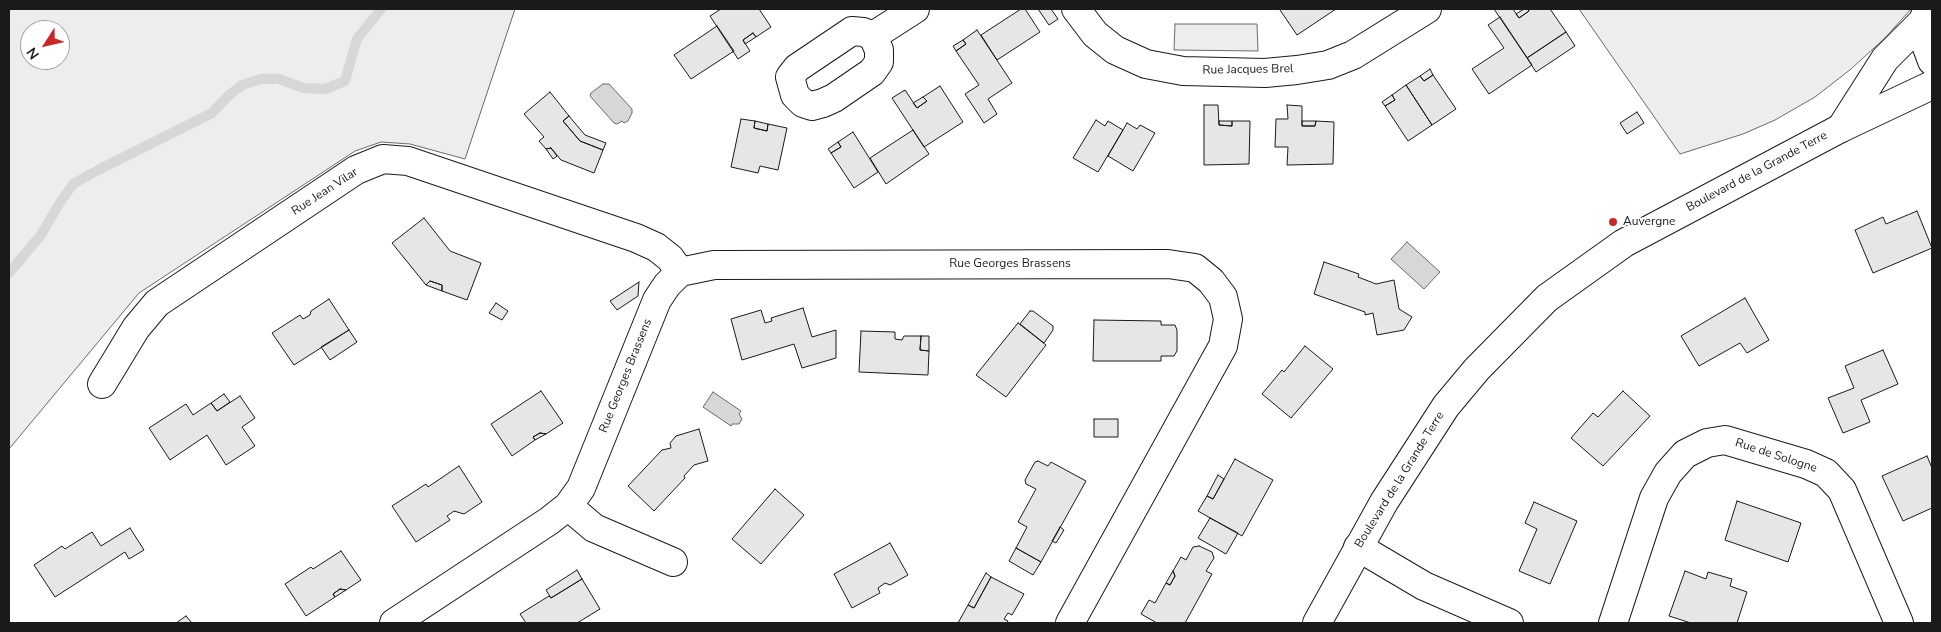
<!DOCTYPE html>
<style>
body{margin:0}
#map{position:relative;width:1941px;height:632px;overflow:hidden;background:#fff;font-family:"Nunito Sans",sans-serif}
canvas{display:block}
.frame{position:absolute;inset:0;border:10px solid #1a1a1a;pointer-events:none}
.north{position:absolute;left:20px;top:20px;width:50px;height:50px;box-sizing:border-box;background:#fff;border:1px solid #a3a3a3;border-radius:50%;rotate:235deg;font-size:14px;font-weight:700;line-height:20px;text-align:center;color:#1a1a1a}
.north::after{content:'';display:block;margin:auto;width:18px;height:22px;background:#c62828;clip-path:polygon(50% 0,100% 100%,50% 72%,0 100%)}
</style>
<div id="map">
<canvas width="1941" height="632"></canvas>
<div class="frame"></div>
<div class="north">N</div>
</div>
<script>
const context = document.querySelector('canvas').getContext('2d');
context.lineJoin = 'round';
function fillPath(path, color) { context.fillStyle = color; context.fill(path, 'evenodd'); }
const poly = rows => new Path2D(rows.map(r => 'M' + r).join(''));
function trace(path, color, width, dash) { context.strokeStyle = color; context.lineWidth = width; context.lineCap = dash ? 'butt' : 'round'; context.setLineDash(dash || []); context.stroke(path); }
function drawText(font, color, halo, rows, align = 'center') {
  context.font = font + ' "Nunito Sans",sans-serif'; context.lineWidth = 4; context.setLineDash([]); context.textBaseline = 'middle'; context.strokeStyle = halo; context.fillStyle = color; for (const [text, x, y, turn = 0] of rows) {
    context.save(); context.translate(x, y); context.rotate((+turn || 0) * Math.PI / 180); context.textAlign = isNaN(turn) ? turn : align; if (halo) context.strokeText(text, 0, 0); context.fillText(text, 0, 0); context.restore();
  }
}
const built = poly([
 [9,9,515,9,465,159,410,144,381,142,355,151,139,293,9,449,9,9],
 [30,30,60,30,60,60,30,60,30,30],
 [1579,9,1911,9,1885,38,1851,69,1815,97,1775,120,1743,134,1680,154,1579,9],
 [1175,24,1257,24,1258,51,1174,50,1175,24]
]);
const water = poly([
 [603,84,609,84,632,109,632,113,628,121,624,123,622,121,617,124,614,123,590,96,591,93,603,84],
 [1407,242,1440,272,1424,289,1391,259,1407,242],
 [713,392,741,411,739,414,742,419,739,424,732,424,731,426,703,407,713,392]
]);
const stream = poly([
 [9,273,41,235,59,204,73,184,100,169,212,113,228,96,242,85,261,79,279,79,303,88,325,89,345,81,357,39,381,9]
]);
const building = poly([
 [721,9,759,9,771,27,756,37,753,33,743,40,750,51,738,59,710,16,721,9],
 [1021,9,1025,9,1040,32,997,60,981,35,1021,9],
 [1038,9,1051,9,1058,19,1049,25,1038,9],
 [1282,9,1336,9,1297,35,1280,10,1282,9],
 [1494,9,1513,9,1519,18,1529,11,1528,9,1550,9,1566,32,1527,58,1494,9],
 [1524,9,1528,9,1529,11,1519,18,1516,14,1524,9],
 [1500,17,1532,65,1489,94,1472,69,1504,48,1488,25,1500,17],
 [717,26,734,51,691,79,674,55,717,26],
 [977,30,1012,83,988,99,997,114,984,123,965,94,979,85,956,51,966,44,963,40,977,30],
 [1566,32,1575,46,1536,72,1527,58,1566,32],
 [753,33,756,37,745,44,743,40,753,33],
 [963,40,966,44,956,51,953,46,963,40],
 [1430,69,1433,75,1424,81,1420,76,1430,69],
 [1433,75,1456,109,1432,125,1406,85,1420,76,1424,81,1433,75],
 [1406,85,1432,125,1408,141,1385,106,1395,100,1392,95,1406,85],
 [940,86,963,122,924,147,892,98,905,90,917,108,927,101,923,97,940,86],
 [550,92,569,116,563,121,580,141,603,150,594,173,561,160,551,148,546,149,539,141,544,137,524,114,550,92],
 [1392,95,1395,100,1385,106,1382,102,1392,95],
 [923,97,927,101,917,108,913,103,923,97],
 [1204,105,1218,105,1219,125,1232,126,1232,121,1250,121,1249,164,1204,165,1204,105],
 [1287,105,1302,106,1302,126,1315,126,1316,121,1334,122,1333,164,1287,165,1288,147,1275,147,1276,119,1288,119,1287,105],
 [1637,112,1644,123,1627,134,1620,123,1637,112],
 [569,116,585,135,606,143,603,150,580,141,563,121,569,116],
 [741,119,755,121,754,128,767,131,768,124,787,128,778,170,760,166,758,173,731,167,741,119],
 [1096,120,1105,126,1108,121,1123,130,1098,172,1073,158,1096,120],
 [755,121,768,124,767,131,754,128,755,121],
 [1219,121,1232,121,1232,126,1219,125,1219,121],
 [1302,121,1316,121,1315,126,1302,126,1302,121],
 [1127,123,1137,129,1140,125,1155,133,1133,171,1108,156,1127,123],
 [913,130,929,154,886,184,870,158,913,130],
 [853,132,878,172,854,188,831,153,841,147,838,142,853,132],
 [838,142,841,147,831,153,828,149,838,142],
 [551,148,557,156,553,159,546,149,551,148],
 [1917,211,1932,248,1873,273,1855,230,1883,217,1886,224,1917,211],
 [424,218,450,251,481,263,467,300,442,291,442,285,430,281,426,285,392,243,424,218],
 [1324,262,1359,274,1358,277,1376,284,1394,280,1399,309,1412,317,1404,330,1377,335,1373,313,1365,315,1365,312,1314,294,1324,262],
 [430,281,442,285,442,291,426,285,430,281],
 [639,282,638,296,617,310,610,301,639,282],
 [1745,298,1769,340,1747,353,1740,343,1699,366,1681,336,1745,298],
 [329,299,349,330,294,365,272,333,300,315,303,319,310,315,311,311,329,299],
 [496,303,508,311,502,320,489,313,496,303],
 [803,308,812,337,836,330,836,358,802,368,794,344,742,360,731,319,761,310,765,323,772,321,771,318,803,308],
 [1030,311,1033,311,1053,326,1053,330,1044,343,1020,324,1030,311],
 [1094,320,1161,321,1161,325,1175,325,1177,330,1177,351,1174,356,1161,356,1161,361,1093,361,1094,320],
 [1018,323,1046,345,1006,397,976,375,1018,323],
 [349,330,357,342,330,360,321,347,349,330],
 [861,331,895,332,895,339,902,340,904,336,921,336,920,350,929,351,928,375,859,372,861,331],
 [921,336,929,336,929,351,920,350,921,336],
 [1305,346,1333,369,1291,418,1262,394,1282,370,1284,372,1305,346],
 [1883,350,1898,384,1861,400,1870,422,1843,433,1828,398,1854,388,1845,366,1883,350],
 [541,391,563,423,546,434,540,433,533,437,535,440,512,456,491,424,541,391],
 [1623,391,1650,416,1603,466,1571,438,1593,413,1598,417,1623,391],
 [224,394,230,402,217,411,211,403,224,394],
 [240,396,255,418,242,427,255,446,226,465,207,435,170,460,149,428,186,404,193,415,211,403,217,411,240,396],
 [1094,419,1118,419,1118,437,1094,437,1094,419],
 [699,429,708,461,694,465,684,476,685,478,654,511,628,486,662,450,671,448,670,443,676,436,699,429],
 [540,433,546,434,535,440,533,437,540,433],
 [1927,456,1932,468,1932,508,1903,521,1882,476,1927,456],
 [1235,459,1273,480,1242,536,1198,511,1207,496,1213,499,1235,459],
 [1038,461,1048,466,1051,462,1086,481,1041,562,1016,548,1027,527,1018,522,1036,489,1026,484,1025,480,1035,462,1038,461],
 [459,466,482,502,464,514,454,511,447,516,450,520,416,542,392,506,426,484,428,487,459,466],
 [1218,475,1224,479,1213,499,1207,496,1218,475],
 [775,489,804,515,761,564,732,539,775,489],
 [1737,501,1801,523,1788,562,1725,540,1737,501],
 [1534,502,1577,521,1550,584,1519,571,1537,529,1525,523,1534,502],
 [1210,518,1238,533,1226,554,1198,538,1210,518],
 [1060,527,1064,530,1056,543,1052,541,1060,527],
 [130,528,144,550,129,559,125,552,55,597,34,565,62,546,65,549,92,532,101,546,130,528],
 [890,543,908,575,890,585,885,583,878,588,880,593,852,608,834,574,890,543],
 [1199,546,1212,552,1214,558,1206,571,1212,574,1185,623,1157,623,1141,614,1149,600,1155,603,1166,583,1170,585,1175,576,1173,571,1181,557,1186,560,1193,547,1199,546],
 [1016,548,1041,562,1033,575,1009,561,1016,548],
 [341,551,361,580,346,590,340,589,333,594,335,597,306,616,285,584,311,567,313,569,341,551],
 [577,570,582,579,551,598,546,590,577,570],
 [1173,571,1175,576,1170,585,1166,583,1173,571],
 [1685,571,1706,579,1708,572,1732,579,1730,586,1747,592,1737,623,1691,623,1669,616,1685,571],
 [986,573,991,577,974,608,968,605,986,573],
 [991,577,1024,594,1012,615,1008,613,1004,619,1008,621,1007,623,958,623,968,605,974,608,991,577],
 [582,579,600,609,577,623,526,623,520,614,549,596,551,598,582,579],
 [340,589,346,590,335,597,333,594,340,589],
 [186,616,192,623,176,623,186,616]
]);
const minor = poly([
 [1076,9,1095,34,1115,50,1146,64,1183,71,1265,73,1297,70,1328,65,1353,55,1427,9],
 [1927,10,1923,21,1922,34,1932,61],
 [852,31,863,32,873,36,879,50,879,62,872,72,834,98,823,103,812,106,803,103,795,95,790,77,797,68,852,31],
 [873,36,915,9],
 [1841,128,1885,59,1923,21],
 [102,384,136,328,157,303,356,170,383,159,408,161,636,238,656,247,670,258,680,272],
 [568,506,594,528,673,562],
 [1358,547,1424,586,1509,623],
 [394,623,549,521,568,506,581,488,657,300,667,285,680,272,714,265,1168,264,1195,268,1211,281,1223,297,1228,319,1223,346,1070,623],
 [1613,623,1654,498,1668,473,1685,454,1707,443,1725,440,1806,464,1826,473,1842,490,1899,623]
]);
const tertiary = poly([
 [1317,623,1384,502,1446,406,1477,369,1547,298,1624,243,1841,128,1932,85]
]);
const markers = [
 [1613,222,5,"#c62828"]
];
const streetNames = [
 ["Rue Jacques Brel",1248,70,-1],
 ["Boulevard de la Grande Terre",1757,172,-28],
 ["Rue Jean Vilar",325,192,-33],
 ["Rue Georges Brassens",1010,264],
 ["Rue Georges Brassens",626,376,-68],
 ["Rue de Sologne",1776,456,18],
 ["Boulevard de la Grande Terre",1400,480,-58]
];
const poiNames = [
 ["Auvergne",1623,222]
];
fillPath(built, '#ededed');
trace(built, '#6a6a6a', 1);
fillPath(water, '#d7d7d7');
trace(water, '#6a6a6a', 1);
trace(stream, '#d7d7d7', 10);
fillPath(building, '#e6e6e6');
trace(building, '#1a1a1a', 1);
trace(minor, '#1a1a1a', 30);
trace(tertiary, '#1a1a1a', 30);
trace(minor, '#fff', 28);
trace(tertiary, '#fff', 28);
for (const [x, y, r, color] of markers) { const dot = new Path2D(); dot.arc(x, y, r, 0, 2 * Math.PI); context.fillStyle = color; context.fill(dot); trace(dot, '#fff', 2); }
drawText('12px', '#1a1a1a', '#fff', streetNames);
drawText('12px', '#1a1a1a', '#fff', poiNames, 'left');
</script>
